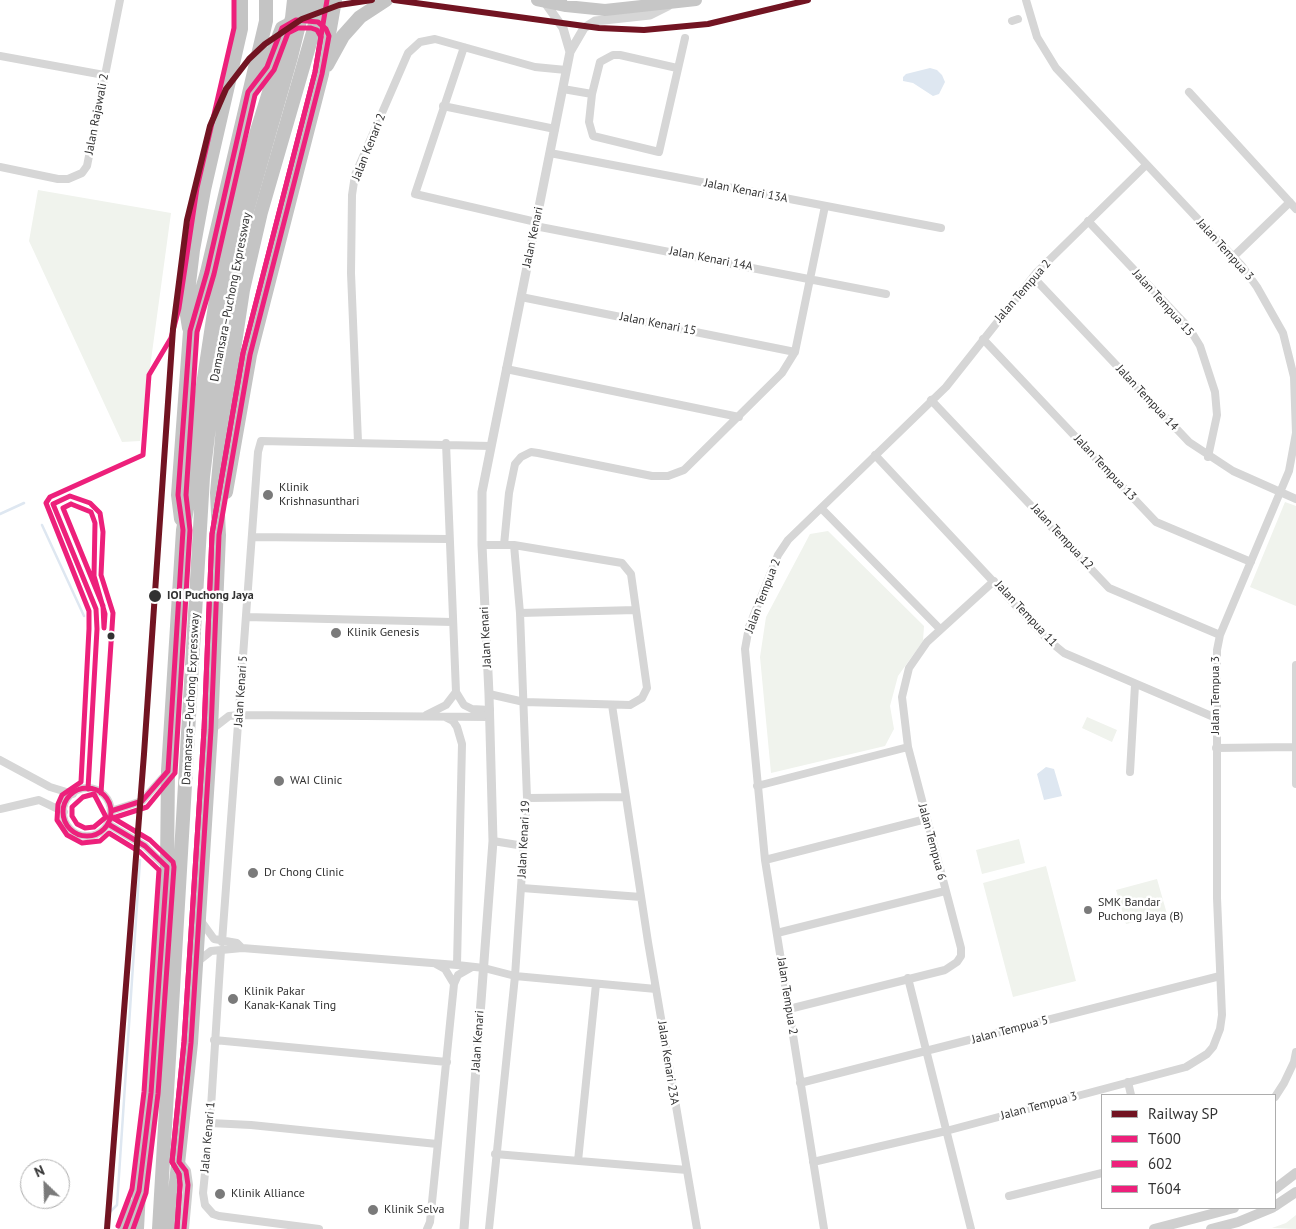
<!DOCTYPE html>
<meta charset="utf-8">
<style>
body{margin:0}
#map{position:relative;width:1296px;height:1229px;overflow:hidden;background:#fff;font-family:"PT Sans",sans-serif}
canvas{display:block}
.legend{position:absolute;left:1101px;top:1094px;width:175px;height:115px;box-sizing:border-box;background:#fff;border:1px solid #adadad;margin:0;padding:6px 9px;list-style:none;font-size:15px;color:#323232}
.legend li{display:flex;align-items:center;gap:10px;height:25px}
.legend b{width:25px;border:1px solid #adadad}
.north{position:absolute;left:20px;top:1159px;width:50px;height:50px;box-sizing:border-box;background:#fff;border:1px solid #adadad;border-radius:50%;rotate:336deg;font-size:14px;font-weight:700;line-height:20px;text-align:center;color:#323232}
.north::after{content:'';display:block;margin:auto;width:18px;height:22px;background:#7a7a7a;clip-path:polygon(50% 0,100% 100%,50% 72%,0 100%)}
</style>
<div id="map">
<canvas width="1296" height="1229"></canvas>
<ul class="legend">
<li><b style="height:6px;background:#721422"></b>Railway SP</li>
<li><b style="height:6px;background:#ed207b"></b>T600</li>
<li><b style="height:6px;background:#ed207b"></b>602</li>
<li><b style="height:6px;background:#ed207b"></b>T604</li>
</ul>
<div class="north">N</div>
</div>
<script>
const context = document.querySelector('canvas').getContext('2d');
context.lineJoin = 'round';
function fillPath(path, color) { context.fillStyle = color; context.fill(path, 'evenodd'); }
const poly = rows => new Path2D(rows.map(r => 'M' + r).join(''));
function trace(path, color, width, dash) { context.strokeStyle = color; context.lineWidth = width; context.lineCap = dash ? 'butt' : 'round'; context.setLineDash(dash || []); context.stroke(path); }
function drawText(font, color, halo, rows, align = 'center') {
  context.font = font + ' "PT Sans",sans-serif'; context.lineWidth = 5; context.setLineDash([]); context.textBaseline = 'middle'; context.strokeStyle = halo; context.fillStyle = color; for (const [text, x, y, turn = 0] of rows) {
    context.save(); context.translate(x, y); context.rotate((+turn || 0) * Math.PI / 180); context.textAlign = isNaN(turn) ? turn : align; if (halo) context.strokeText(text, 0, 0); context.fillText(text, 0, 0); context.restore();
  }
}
const green = poly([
 [38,190,171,213,140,441,122,442,29,241],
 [1285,502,1296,506,1296,606,1250,587],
 [828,531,924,626,923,641,898,676,890,706,894,729,885,746,771,773,760,657,766,617,810,534],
 [1087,717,1117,730,1112,742,1082,728],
 [1019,839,1025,863,982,874,976,850],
 [1046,866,1076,981,1013,997,983,883],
 [1157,879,1167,914,1126,924,1116,890],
 [1296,1215,1296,1229,1272,1228,1286,1223]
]);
const water = poly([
 [930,68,937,70,942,75,945,82,939,94,933,96,913,83,903,81,903,77,906,74],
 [1046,767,1054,769,1062,796,1044,800,1037,774]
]);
const stream = poly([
 [0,514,24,503],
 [42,525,84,616],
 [105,1229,106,1216,117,1205,140,860]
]);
const minor = poly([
 [1012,21,1018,19],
 [464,47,415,194,536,222],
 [0,56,104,75],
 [677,68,620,55,613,55,600,62,592,94,589,122,593,136,659,152,685,38],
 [563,89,592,94],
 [1189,92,1296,209],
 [443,106,555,129],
 [550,153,941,228],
 [0,167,58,179,68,179,82,173,87,166,120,0],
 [1088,221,1189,328,1200,346,1215,392,1217,415,1208,457],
 [535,226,886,294],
 [1233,257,1290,202],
 [1033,277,1189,442,1233,471,1296,499],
 [521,297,795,352],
 [983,339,1156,522,1251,562],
 [506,369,739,417],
 [931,400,1109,588,1220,635],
 [358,442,351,273,352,195,355,175,408,53,420,42,435,39,535,67,566,70],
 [446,443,456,692,464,705,472,709,490,710],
 [875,455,1047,639,1064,653,1216,718],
 [821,508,940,629],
 [252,537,448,539],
 [482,545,514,545,622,563,631,574,647,688,642,698,630,705,524,702,489,694],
 [504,545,509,493,515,464,521,457,531,452,538,453,652,476,668,476,684,470,782,373,795,352,825,206],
 [520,613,636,610],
 [246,617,452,622],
 [1296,665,1296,784],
 [612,705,648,942,697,1229],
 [426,715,446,705,456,692],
 [445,717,453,721,457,727,462,744,457,965],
 [211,730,229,716,239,715,490,717],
 [1216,748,1295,747],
 [0,760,50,787,73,794],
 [1130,772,1135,685],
 [757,786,908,747],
 '63 812a24 24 0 1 1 48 0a24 24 0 1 1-48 0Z',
 [527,798,626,797],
 [0,809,39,800,64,812],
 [111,811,142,801,167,773],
 [108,824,145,846,165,866],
 [493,841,524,846],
 [765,860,926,819],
 [522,888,641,897],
 [201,921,214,939,237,943,242,948],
 [777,933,945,891],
 [222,942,258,452,261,441,491,446],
 [221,950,210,1123,203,1193,205,1205,213,1214,219,1216,319,1229],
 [197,962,211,951,242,948,457,965,484,968,515,976,656,989],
 [436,964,445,969,454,984],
 [908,978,971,1229],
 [789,1009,945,970,957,962,961,956,961,948,908,747,902,697,909,668,927,642,994,581],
 [214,1040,447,1062],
 [1128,1082,1131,1095],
 [800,1083,1220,976],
 [1275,1097,1284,1083,1294,1062,1296,1052],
 [210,1123,251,1125,437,1144],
 [495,1154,687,1170],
 [578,1161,596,984],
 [813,1162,946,1131,1186,1067,1207,1054,1213,1047,1220,1029,1222,1015,1217,898,1217,650,1220,635,1289,471,1296,433,1294,377,1283,333,1257,287,1242,266,1056,68,1037,37,1026,0],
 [1009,1196,1102,1173],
 [427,1229,430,1222,454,984,458,975,472,967],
 [489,1229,515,976,527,798,520,613,514,545],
 [824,1229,765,860,746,660,745,649,749,627,778,555,788,540,946,387,1037,272,1146,165]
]);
const tertiary = poly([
 [544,1,563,28,570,52],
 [464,1229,493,841,489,694,482,545,482,492,570,52,584,28,595,21,650,15,668,6]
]);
const secondary = poly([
 [179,1162,186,1171,188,1185,184,1229],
 [1275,1189,1296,1173],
 [1275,1206,1296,1192],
 [1154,1229,1234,1208],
 [1211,1229,1238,1222,1272,1208]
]);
const trunk = poly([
 [537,0,566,6,605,10,696,0]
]);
const motorway = poly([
 [327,65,343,36,360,17,386,0],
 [252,88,267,67,282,28,298,20],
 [189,328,186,309,193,250,204,190,241,29,241,0],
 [226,492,250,355,322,74,335,0],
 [181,519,178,495,190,331,207,272,266,21,266,0],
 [125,1229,134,1206],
 [137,1229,139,1191,151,1093,167,867,168,771,183,530,191,488,201,398,218,286],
 [159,1229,203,477,212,402,230,288],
 [171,1229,191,1043,211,730,219,535,217,493,224,416,243,290,261,212,314,29]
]);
const motorwayBridge = poly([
 [314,29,318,0],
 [218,286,236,206,256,134,292,18,294,0],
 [230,288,247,211,291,57,305,0]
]);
const bus1 = poly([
 '63 812a24 24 0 1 1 48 0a24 24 0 1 1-48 0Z',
 [88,789,97,629,96,609,53,504,70,496,90,503,100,513,103,532,101,575,113,613,101,793],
 [111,811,142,801,168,771,183,530,178,495,190,331,207,272,248,92,267,67,282,28,296,20,318,22,326,29,329,36,322,74,250,355,219,535,211,730,191,1043,179,1162,186,1171,188,1185,184,1229],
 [108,824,145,846,167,867,151,1093,139,1191,125,1229]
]);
const bus2 = poly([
 [71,504,91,512,95,523,94,576,105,614,104,628,103,606,63,508,71,504],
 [94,794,106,817,94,827,85,828,77,824,72,816,72,807,83,797,94,794],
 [133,1229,146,1193,158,1094,174,867,173,862,150,840,113,818,147,807,175,773,190,530,186,495,197,332,214,274,255,95,274,70,288,33,298,28,311,28,317,30,321,37,315,72,243,353,212,534,204,730,184,1042,172,1162,179,1174,180,1185,177,1228]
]);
const bus3 = poly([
 [118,1226,132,1189,144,1092,159,870,140,852,109,833,100,841,82,843,67,835,57,820,58,804,62,795,81,782,89,629,89,611,46,503,50,497,143,455,149,375,171,338,179,308,197,188,234,28,234,0],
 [177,1228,180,1185,179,1174,172,1162,184,1042,204,730,212,534,243,353,315,72,327,0]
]);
const rail1 = poly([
 [394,0,599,28,644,30,708,24,808,0],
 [107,1229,144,754,173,329,187,220,210,126,226,89,249,59,265,44,302,19,339,5,372,0]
]);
const markers = [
 [268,495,6,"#7a7a7a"],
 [155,596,7,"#323232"],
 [336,633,6,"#7a7a7a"],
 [111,636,4.5,"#323232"],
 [279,781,6,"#7a7a7a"],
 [253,873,6,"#7a7a7a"],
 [1088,910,5,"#7a7a7a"],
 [233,999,6,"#7a7a7a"],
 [220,1194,6,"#7a7a7a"],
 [373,1210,6,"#7a7a7a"]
];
const streetNames = [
 ["Jalan Rajawali 2",97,114,-79],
 ["Jalan Kenari 2",369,147,-68],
 ["Jalan Kenari 13A",746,191,11],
 ["Jalan Kenari",533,237,-78],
 ["Jalan Tempua 3",1225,250,48],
 ["Jalan Kenari 14A",711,259,11],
 ["Jalan Tempua 2",1023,291,-49],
 ["Damansara–Puchong Expressway",231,297,-79],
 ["Jalan Tempua 15",1163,303,48],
 ["Jalan Kenari 15",658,324,11],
 ["Jalan Tempua 14",1147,398,47],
 ["Jalan Tempua 13",1105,468,47],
 ["Jalan Tempua 12",1062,537,47],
 ["Jalan Tempua 2",763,596,-69],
 ["Jalan Tempua 11",1026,614,47],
 ["Jalan Kenari",486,637,-93],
 ["Jalan Kenari 5",241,691,-86],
 ["Jalan Tempua 3",1216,695,-90],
 ["Damansara–Puchong Expressway",191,699,-87],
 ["Jalan Kenari 19",524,839,-87],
 ["Jalan Tempua 6",932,842,75],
 ["Jalan Tempua 2",787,996,81],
 ["Jalan Tempua 5",1010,1030,-15],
 ["Jalan Kenari",478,1041,-86],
 ["Jalan Kenari 23A",668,1063,81],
 ["Jalan Tempua 3",1039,1106,-15],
 ["Jalan Kenari 1",208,1137,-85]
];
const poiNames = [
 ["Klinik",279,488],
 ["Krishnasunthari",279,502],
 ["Klinik Genesis",347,633],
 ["WAI Clinic",290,781],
 ["Dr Chong Clinic",264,873],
 ["SMK Bandar",1098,903],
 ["Puchong Jaya (B)",1098,917],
 ["Klinik Pakar",244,992],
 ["Kanak-Kanak Ting",244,1006],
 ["Klinik Alliance",231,1194],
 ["Klinik Selva",384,1210]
];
const stopNames = [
 ["IOI Puchong Jaya",167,596]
];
fillPath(green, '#f0f3ed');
fillPath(water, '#dee7f1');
trace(stream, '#dee7f1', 2.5);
trace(minor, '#d6d6d6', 8);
trace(tertiary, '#d6d6d6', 9);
trace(secondary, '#cfcfcf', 10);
trace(trunk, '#c6c6c6', 12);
trace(motorway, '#c4c4c4', 14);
trace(motorwayBridge, '#c4c4c4', 14);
trace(bus1, '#ed207b', 5);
trace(bus2, '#ed207b', 5);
trace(bus3, '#ed207b', 5);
trace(rail1, '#721422', 6);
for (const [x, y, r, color] of markers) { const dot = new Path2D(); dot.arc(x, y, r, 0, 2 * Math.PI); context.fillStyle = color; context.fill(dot); trace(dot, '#fff', 2); }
drawText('12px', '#323232', '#fff', streetNames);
drawText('12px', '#323232', '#fff', poiNames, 'left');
drawText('bold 12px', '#323232', '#fff', stopNames, 'left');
</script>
